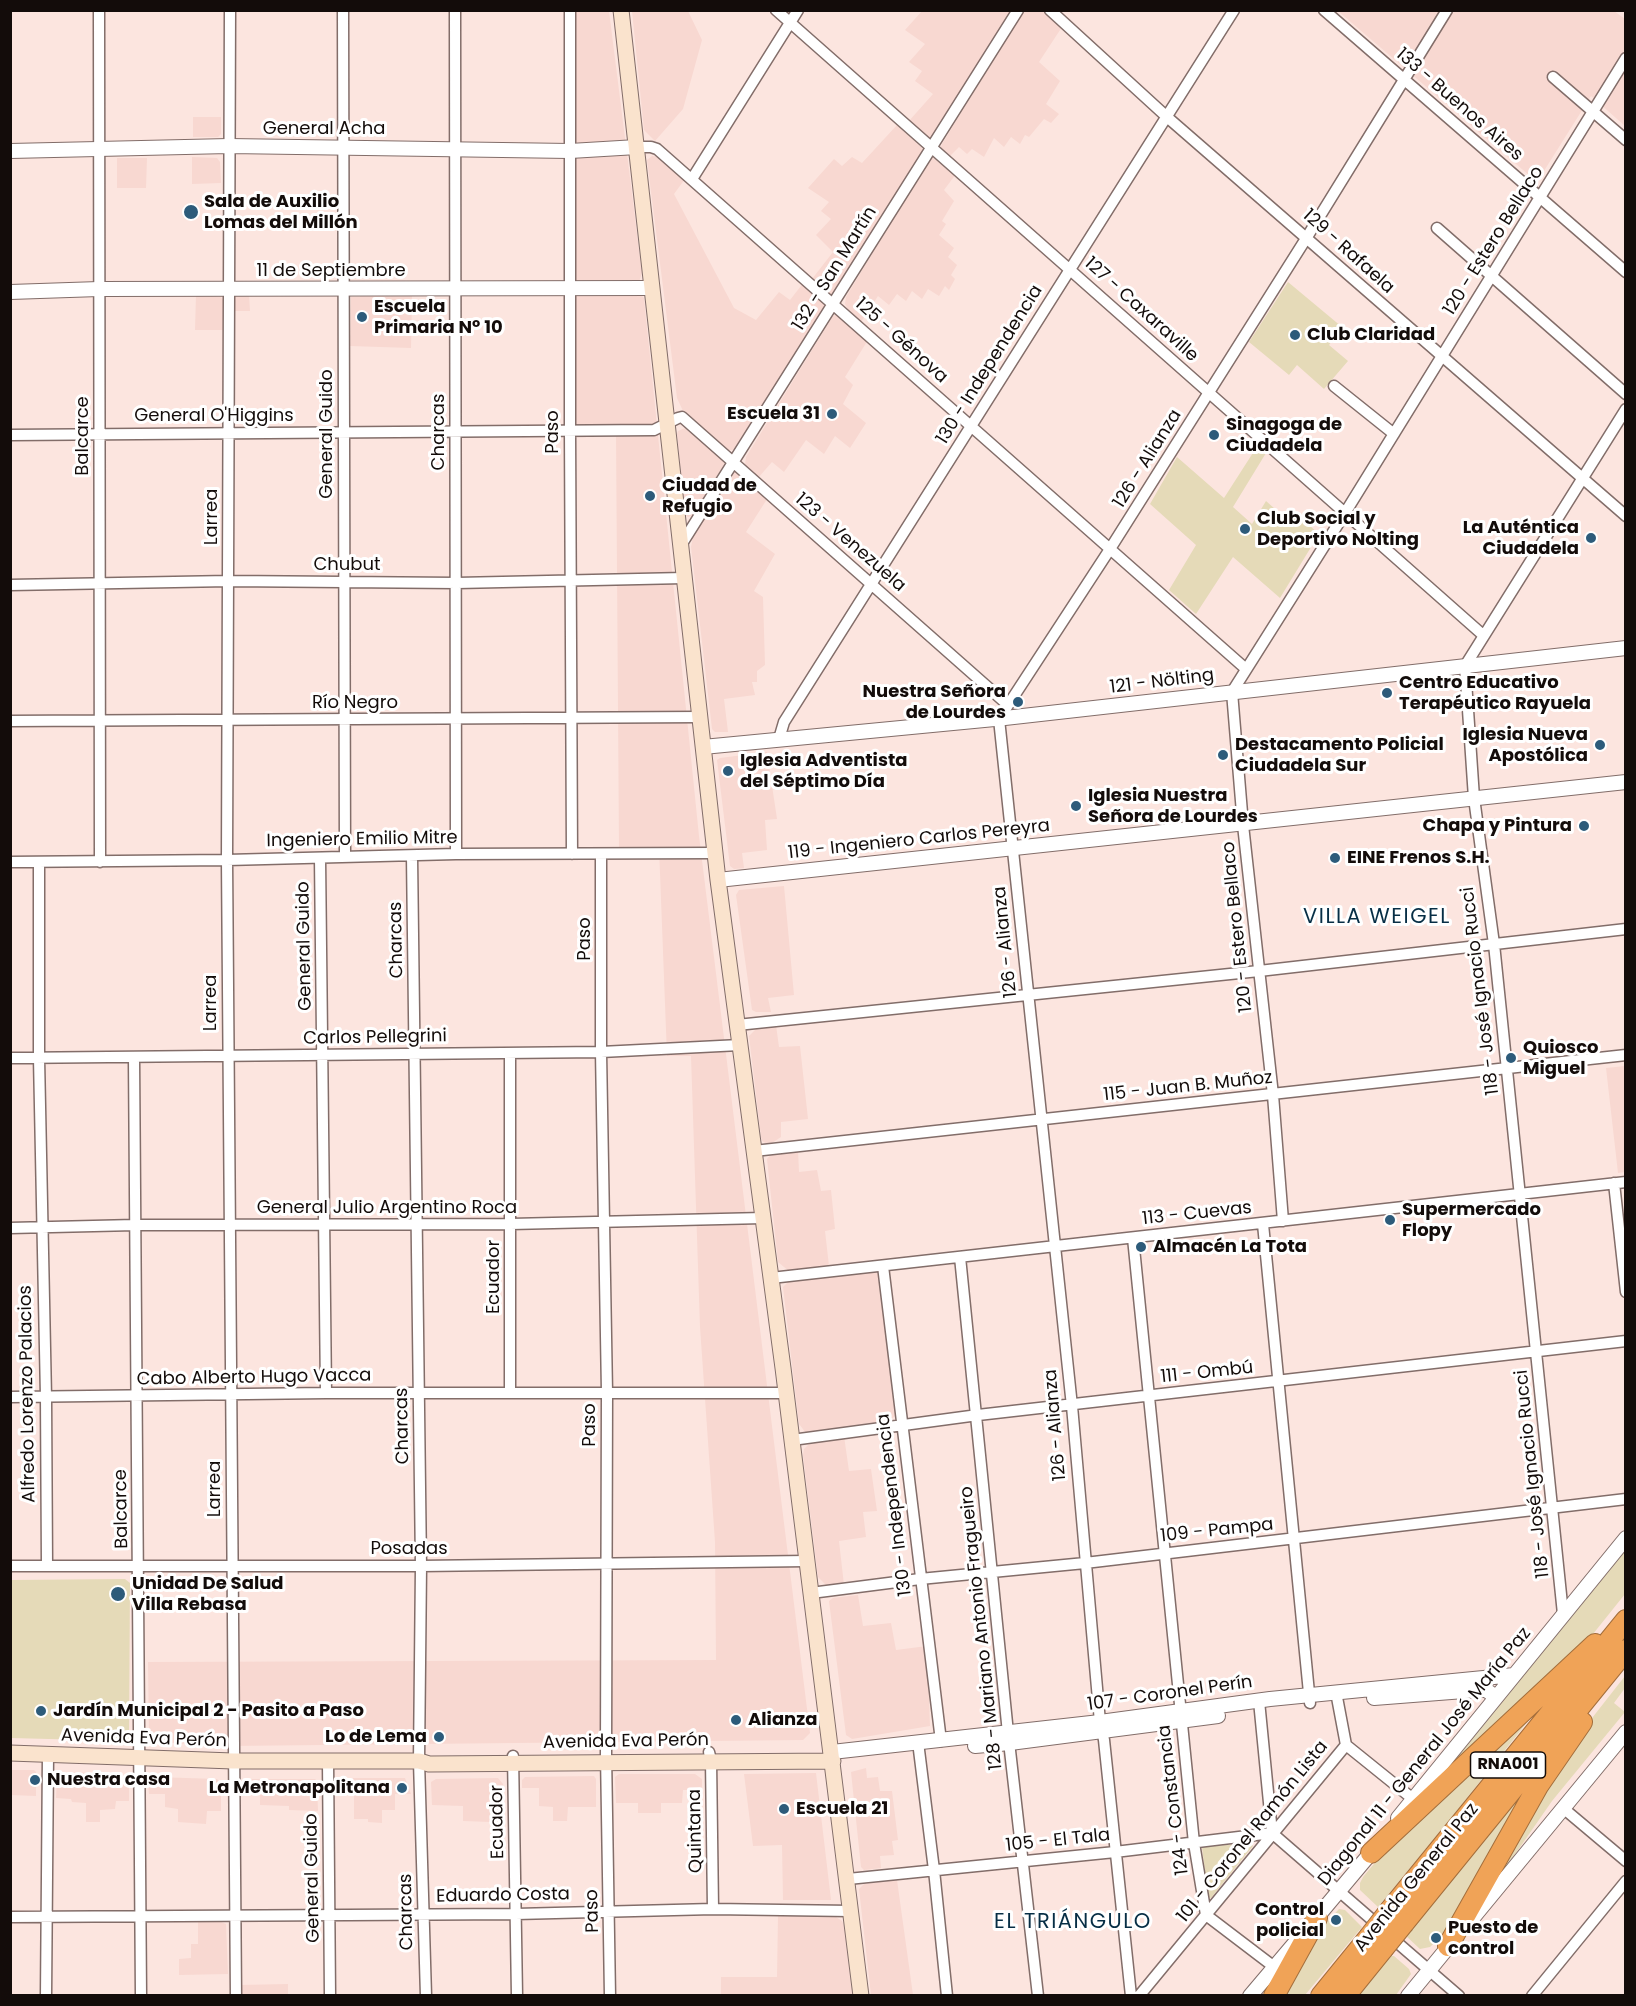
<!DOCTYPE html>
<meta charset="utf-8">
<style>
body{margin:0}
#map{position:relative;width:1636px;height:2006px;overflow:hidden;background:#fce5df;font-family:Poppins,sans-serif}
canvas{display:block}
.frame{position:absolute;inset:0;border:12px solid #130c0a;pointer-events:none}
</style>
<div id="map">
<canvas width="1636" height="2006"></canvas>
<div class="frame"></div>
</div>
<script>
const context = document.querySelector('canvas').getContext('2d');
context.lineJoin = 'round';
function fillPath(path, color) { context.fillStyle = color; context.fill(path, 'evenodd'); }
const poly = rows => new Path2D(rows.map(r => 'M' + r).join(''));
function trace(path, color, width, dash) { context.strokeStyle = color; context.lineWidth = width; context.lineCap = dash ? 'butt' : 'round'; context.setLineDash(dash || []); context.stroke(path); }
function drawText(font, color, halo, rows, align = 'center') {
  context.font = font + ' Poppins,sans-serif'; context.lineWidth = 6; context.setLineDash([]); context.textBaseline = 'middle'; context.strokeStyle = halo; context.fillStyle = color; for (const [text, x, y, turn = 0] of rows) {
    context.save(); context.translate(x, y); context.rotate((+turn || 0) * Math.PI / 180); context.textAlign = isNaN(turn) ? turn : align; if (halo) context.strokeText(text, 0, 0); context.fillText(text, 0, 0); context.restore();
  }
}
const built = poly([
 [573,11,609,11,642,273,639,282,573,281],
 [632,11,688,11,702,40,683,109,655,141,644,130],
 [922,11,1013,11,932,138,928,139,908,122,933,94,915,81,922,71,909,62,925,44,905,30],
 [1023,11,1043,11,1062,27,1039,62,1060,81,1046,104,1059,114,1051,123,1044,119,1029,137,1025,135,1020,144,1011,137,1004,147,994,138,984,157,972,149,967,154,959,147,948,158,940,149,942,144],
 [1338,11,1614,11,1625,19,1625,126,1591,96,1537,182],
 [193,117,221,117,221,134,218,137,193,137],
 [897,125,921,147,923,151,834,294,831,295,812,279,833,252,816,235,831,219,821,211,829,202,808,188,834,159,842,166,852,157,862,163],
 [652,156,659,157,685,179,674,194,734,308,756,320,779,292,790,300,804,282,826,302,826,305,737,449,731,450,728,450,683,411,677,398,647,160],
 [192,157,217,158,220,162,221,183,192,184],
 [932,157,956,174,944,190,954,201,942,221,946,224,939,235,954,248,948,257,957,265,951,275,955,279,949,290,945,286,939,296,928,289,922,299,912,291,906,301,897,294,889,305,878,296,861,322,848,309,845,304,846,297,929,159],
 [117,158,147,158,146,188,117,188],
 [360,292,412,293,411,348,350,346,351,297,360,297],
 [574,292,638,292,644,298,699,836,810,1733,803,1740,227,1746,155,1742,149,1736,148,1662,716,1660,715,1542,700,1327,691,1056,667,1056,659,847,619,847,616,433,574,434],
 [249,294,250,311,231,311,231,295],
 [196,295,221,297,223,300,223,330,195,330],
 [837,314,868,340,845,377,853,385,843,404,866,423,850,448,835,436,824,454,806,440,784,472,772,462,758,478,745,465,746,457,833,316],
 [685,428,724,460,724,464,694,515,688,517,685,515,677,434,678,431],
 [734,471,740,471,769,496,746,532,775,554,754,591,763,597,765,665,757,671,757,682,752,682,755,695,724,699,728,732,715,732,712,729,691,547,693,537],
 [767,752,777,819,765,820,767,850,742,853,744,868,734,869,730,866,717,760,720,758],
 [784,886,794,995,768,998,771,1012,756,1012,752,1010,736,895,739,890],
 [776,1025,779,1047,800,1046,808,1119,781,1122,781,1137,769,1145,762,1141,761,1137,749,1036,759,1026],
 [1625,1066,1625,1172,1618,1173,1606,1068],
 [798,1150,799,1172,817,1170,821,1191,831,1190,835,1229,825,1231,829,1266,790,1272,778,1262,767,1159,771,1154],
 [872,1270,877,1273,879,1277,898,1414,890,1420,806,1433,799,1424,783,1287,790,1280],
 [844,1436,849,1471,871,1469,877,1511,863,1512,866,1537,839,1541,844,1585,827,1586,818,1577,803,1455,804,1449,811,1442],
 [858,1595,863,1626,891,1623,896,1650,927,1646,930,1726,852,1739,846,1735,829,1601,833,1598],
 [866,1768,867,1778,878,1777,880,1791,892,1791,898,1840,892,1841,894,1855,880,1856,881,1868,864,1870,861,1867,851,1772],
 [11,1770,34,1770,36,1772,36,1796,11,1795],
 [61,1772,122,1774,129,1781,129,1801,116,1801,115,1809,100,1810,100,1822,86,1822,86,1803,72,1802,71,1799,56,1798,57,1775],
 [816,1773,831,1900,783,1900,782,1845,753,1846,744,1774],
 [619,1774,695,1774,702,1779,702,1790,683,1790,682,1803,661,1803,661,1813,638,1813,638,1803,616,1803,615,1777],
 [594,1776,596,1779,596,1807,568,1807,567,1821,553,1821,553,1807,539,1806,539,1788,522,1788,522,1780,525,1777],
 [155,1777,217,1779,221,1784,221,1811,207,1811,206,1824,178,1822,178,1809,165,1807,165,1794,149,1794,148,1782],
 [337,1778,405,1778,411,1794,395,1794,395,1810,382,1810,382,1823,368,1822,368,1819,354,1819,354,1791,335,1790,335,1781],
 [498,1778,503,1784,504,1800,490,1800,491,1822,463,1821,463,1806,432,1805,431,1782,436,1779],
 [251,1779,315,1779,317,1781,318,1811,289,1810,289,1806,260,1805,260,1794,245,1795,246,1783],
 [897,1880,913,1995,871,1995,859,1889,864,1884],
 [833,1915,842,1921,845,1927,853,1995,721,1996,721,1977,777,1977,778,1916],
 [198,1922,221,1922,226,1924,228,1974,179,1975,179,1959,191,1958,191,1944,198,1944],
 [288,1984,288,1995,240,1995,239,1985]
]);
const green = poly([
 [1288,282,1342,327,1329,345,1348,361,1324,389,1297,365,1289,375,1249,342],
 [1258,445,1266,453,1233,507,1252,524,1266,501,1284,517,1290,508,1319,534,1280,598,1233,557,1196,614,1169,590,1196,545,1150,504,1177,457,1224,498],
 [1625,1548,1625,1594,1585,1644,1440,1776],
 [125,1579,130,1583,129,1739,125,1741,11,1738,11,1580],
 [1625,1676,1625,1688,1614,1703,1625,1712,1552,1801,1491,1889,1513,1846,1585,1727],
 [1548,1696,1451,1818,1378,1907,1360,1890,1360,1883,1363,1877,1398,1835],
 [1538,1767,1448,1930,1430,1947,1420,1949,1405,1935],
 [1251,1843,1253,1846,1211,1898,1208,1897,1202,1847],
 [1339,1909,1345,1910,1362,1927,1305,1995,1278,1996,1314,1936],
 [1391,1956,1394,1956,1409,1969,1411,1974,1396,1995,1359,1995]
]);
const minor = poly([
 [99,10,100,862],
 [230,10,227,860,236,1996],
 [343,10,345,857],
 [455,10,456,854],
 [570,10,570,431,572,854],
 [776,10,1483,635],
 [1050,10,1167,117,1626,516],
 [1324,10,1626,272],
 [1553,77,1626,140],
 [637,147,651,147,657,149,1246,669],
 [692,179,798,10],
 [1437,228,1626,394],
 [1334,386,1394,434],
 [10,435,654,430,678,418,682,417,1008,705],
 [681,545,1018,10],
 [10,585,229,581,457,583,684,578],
 [10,721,700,717],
 [779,739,784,722,1234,10],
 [601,854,601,1052,607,1392,606,1754,610,1996],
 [412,856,421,1566,419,1761,426,1996],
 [320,858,326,1393],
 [10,862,227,860,456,854,715,853],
 [39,862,39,1058,46,1397,47,1566],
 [737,1025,1259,971,1626,929],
 [510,1053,510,1393],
 [10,1058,601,1052,740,1045],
 [134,1058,141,1996],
 [754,1151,1626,1055],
 [1614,1183,1626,1292],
 [1283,1221,1273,1095,1243,825,1232,692,1345,513,1626,58],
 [1263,1224,1310,1703],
 [10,1228,135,1225,511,1224,763,1218],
 [1133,1238,1194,1843,1206,1915,1273,1966],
 [960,1257,1008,1733,1038,1996],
 [883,1266,941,1741],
 [771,1278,1626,1182],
 [10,1397,326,1393,786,1393],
 [792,1440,978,1415,1626,1341],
 [10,1566,421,1566,807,1561],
 [811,1593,920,1579,1085,1563,1626,1499],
 [1563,1614,1494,944,1474,798,1465,666,1626,409],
 [1336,1692,1346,1745,1413,1799],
 [1259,1701,1272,1833,1370,1918],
 [918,1742,934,1870,947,1996],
 [709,1752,711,1760,713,1909],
 [513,1756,517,1996],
 [328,1761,330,1996],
 [1563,1808,1626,1861],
 [848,1879,1115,1852,1272,1833],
 [10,1917,516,1914,713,1909,851,1911],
 [1400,1945,1459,1996],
 [46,1996,48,1755],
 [1131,1996,1104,1740,1100,1722,1072,1406,999,719,1110,549,1307,237,1447,10],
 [1139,1996,1346,1745],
 [1532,1996,1626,1881]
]);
const tertiary = poly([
 [10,151,229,146,570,151,637,147],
 [10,292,99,289,652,288],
 [703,747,1005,718,1626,648],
 [718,880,1626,782],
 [1374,1698,1477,1690,1486,1690,1496,1697],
 [975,1746,1010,1743,1218,1716],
 [832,1752,1100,1722,1270,1699,1514,1675],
 [1398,1818,1626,1538],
 [1312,1923,1375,1848],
 [1467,1925,1626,1732],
 [1250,1996,1300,1937],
 [1408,1996,1454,1940]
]);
const secondary = poly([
 [621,10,718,880,783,1368,861,1996],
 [10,1753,233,1761,419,1761,429,1764,833,1761]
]);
const motorway = poly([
 [1371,1853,1595,1644],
 [1390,1910,1626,1620],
 [1404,1923,1626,1650],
 [1448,1946,1538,1786,1582,1722],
 [1274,1996,1317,1918],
 [1321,1996,1369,1937],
 [1345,1996,1383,1949]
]);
const motorwayBridge = poly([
 [1369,1937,1390,1910],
 [1383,1949,1404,1923]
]);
const markers = [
 [191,212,8,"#2d5b7a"],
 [362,317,6,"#2d5b7a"],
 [1295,335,6,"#2d5b7a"],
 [832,414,6,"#2d5b7a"],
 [1214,435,6,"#2d5b7a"],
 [650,496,6,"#2d5b7a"],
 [1245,529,6,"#2d5b7a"],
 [1591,538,6,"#2d5b7a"],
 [1387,693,6,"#2d5b7a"],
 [1018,702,6,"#2d5b7a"],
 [1600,745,6,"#2d5b7a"],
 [1223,755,6,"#2d5b7a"],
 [728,771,6,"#2d5b7a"],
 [1076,806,6,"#2d5b7a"],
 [1584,826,6,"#2d5b7a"],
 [1335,858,6,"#2d5b7a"],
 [1511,1058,6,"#2d5b7a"],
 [1390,1220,6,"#2d5b7a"],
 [1141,1247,6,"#2d5b7a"],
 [118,1594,8,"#2d5b7a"],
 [41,1711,6,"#2d5b7a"],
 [736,1720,6,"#2d5b7a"],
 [439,1737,6,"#2d5b7a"],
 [35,1780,6,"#2d5b7a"],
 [402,1788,6,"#2d5b7a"],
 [784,1809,6,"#2d5b7a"],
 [1336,1920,6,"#2d5b7a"],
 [1436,1938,6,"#2d5b7a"]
];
const shields = [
 [1508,1765,75]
];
const shieldNames = [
 ["RNA001",1508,1765]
];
const streetNames = [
 ["133 - Buenos Aires",1459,105,41],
 ["General Acha",324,129],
 ["120 - Estero Bellaco",1494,241,-58],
 ["129 - Rafaela",1348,252,42],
 ["132 - San Martín",835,269,-58],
 ["11 de Septiembre",331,271],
 ["127 - Caxaraville",1141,310,42],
 ["125 - Génova",901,341,42],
 ["130 - Independencia",990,365,-58],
 ["General O'Higgins",214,416],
 ["Charcas",439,432,-90],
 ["Paso",553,432,-90],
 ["General Guido",327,434,-90],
 ["Balcarce",83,436,-90],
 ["126 - Alianza",1148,459,-58],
 ["Larrea",212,517,-90],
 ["123 - Venezuela",850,543,41],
 ["Chubut",347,565],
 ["121 - Nölting",1162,682,-7],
 ["Río Negro",355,703],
 ["Ingeniero Emilio Mitre",362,840,-1],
 ["119 - Ingeniero Carlos Pereyra",919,840,-6],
 ["120 - Estero Bellaco",1238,927,-96],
 ["Paso",585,939,-90],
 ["Charcas",397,940,-91],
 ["126 - Alianza",1006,942,-96],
 ["General Guido",305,946,-91],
 ["118 - José Ignacio Rucci",1481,991,-97],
 ["Larrea",211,1003,-90],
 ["Carlos Pellegrini",375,1038,-1],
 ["115 - Juan B. Muñoz",1188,1087,-6],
 ["General Julio Argentino Roca",387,1208],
 ["113 - Cuevas",1197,1214,-6],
 ["Ecuador",494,1277,-90],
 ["111 - Ombú",1207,1373,-6],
 ["Cabo Alberto Hugo Vacca",254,1378,-1],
 ["Alfredo Lorenzo Palacios",28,1394,-91],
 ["Paso",590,1425,-90],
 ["126 - Alianza",1056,1425,-95],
 ["Charcas",403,1426,-91],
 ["118 - José Ignacio Rucci",1533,1474,-96],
 ["Larrea",215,1489,-90],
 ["130 - Independencia",895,1505,-97],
 ["Balcarce",122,1509,-91],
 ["109 - Pampa",1217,1531,-6],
 ["Posadas",409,1549],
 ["128 - Mariano Antonio Fragueiro",982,1628,-96],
 ["107 - Coronel Perín",1170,1694,-8],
 ["Avenida Eva Perón",144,1739,2],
 ["Avenida Eva Perón",626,1742,-1],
 ["Diagonal 11 - General José María Paz",1425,1757,-51],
 ["124 - Constancia",1174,1800,-97],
 ["Ecuador",498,1822,-91],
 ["Quintana",696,1831,-91],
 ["101 - Coronel Ramón Lista",1253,1832,-51],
 ["105 - El Tala",1058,1841,-6],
 ["General Guido",313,1878,-91],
 ["Avenida General Paz",1417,1878,-51],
 ["Eduardo Costa",503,1896,-1],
 ["Paso",593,1911,-91],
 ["Charcas",407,1912,-91]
];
const poiNames = [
 ["Sala de Auxilio",204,202],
 ["Lomas del Millón",204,223],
 ["Escuela",374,307],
 ["Primaria Nº 10",374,328],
 ["Club Claridad",1307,335],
 ["Escuela 31",820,414,"right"],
 ["Sinagoga de",1226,425],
 ["Ciudadela",1226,446],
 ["Ciudad de",662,486],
 ["Refugio",662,507],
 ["Club Social y",1257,519],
 ["Deportivo Nolting",1257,540],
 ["La Auténtica",1579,528,"right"],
 ["Ciudadela",1579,549,"right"],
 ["Centro Educativo",1399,683],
 ["Terapéutico Rayuela",1399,704],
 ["Nuestra Señora",1006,692,"right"],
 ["de Lourdes",1006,713,"right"],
 ["Iglesia Nueva",1588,735,"right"],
 ["Apostólica",1588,756,"right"],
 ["Destacamento Policial",1235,745],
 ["Ciudadela Sur",1235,766],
 ["Iglesia Adventista",740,761],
 ["del Séptimo Día",740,782],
 ["Iglesia Nuestra",1088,796],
 ["Señora de Lourdes",1088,817],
 ["Chapa y Pintura",1572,826,"right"],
 ["EINE Frenos S.H.",1347,858],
 ["Quiosco",1523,1048],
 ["Miguel",1523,1069],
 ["Supermercado",1402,1210],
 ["Flopy",1402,1231],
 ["Almacén La Tota",1153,1247],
 ["Unidad De Salud",132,1584],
 ["Villa Rebasa",132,1605],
 ["Jardín Municipal 2 - Pasito a Paso",53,1711],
 ["Alianza",748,1720],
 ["Lo de Lema",427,1737,"right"],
 ["Nuestra casa",47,1780],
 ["La Metronapolitana",390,1788,"right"],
 ["Escuela 21",796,1809],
 ["Control",1324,1910,"right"],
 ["policial",1324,1931,"right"],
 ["Puesto de",1448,1928],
 ["control",1448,1949]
];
const quarterNames = [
 ["VILLA WEIGEL",1377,918],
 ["EL TRIÁNGULO",1073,1923]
];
fillPath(built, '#f8d8d1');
fillPath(green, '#e5dab8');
trace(minor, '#826d69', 13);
trace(tertiary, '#826d69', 16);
trace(secondary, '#826d69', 17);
trace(motorway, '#a36e3c', 22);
trace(minor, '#fff', 10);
trace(tertiary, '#fff', 14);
trace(secondary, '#fae3cd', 15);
trace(motorway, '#f0a357', 20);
trace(motorwayBridge, '#a36e3c', 22, []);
trace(motorwayBridge, '#f0a357', 20);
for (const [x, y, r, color] of markers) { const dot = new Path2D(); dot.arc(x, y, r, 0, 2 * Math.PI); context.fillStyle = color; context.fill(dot); trace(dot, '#fff', 2); }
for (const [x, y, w] of shields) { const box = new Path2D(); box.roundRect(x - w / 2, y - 13, w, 26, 4.5); context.fillStyle = '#fff'; context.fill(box); trace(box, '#130c0a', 1.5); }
drawText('bold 16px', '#130c0a', null, shieldNames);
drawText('18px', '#130c0a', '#fff', streetNames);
drawText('bold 18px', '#130c0a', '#fff', poiNames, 'left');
context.letterSpacing = '1.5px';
drawText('21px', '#072e45', '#fff', quarterNames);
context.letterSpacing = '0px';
</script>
